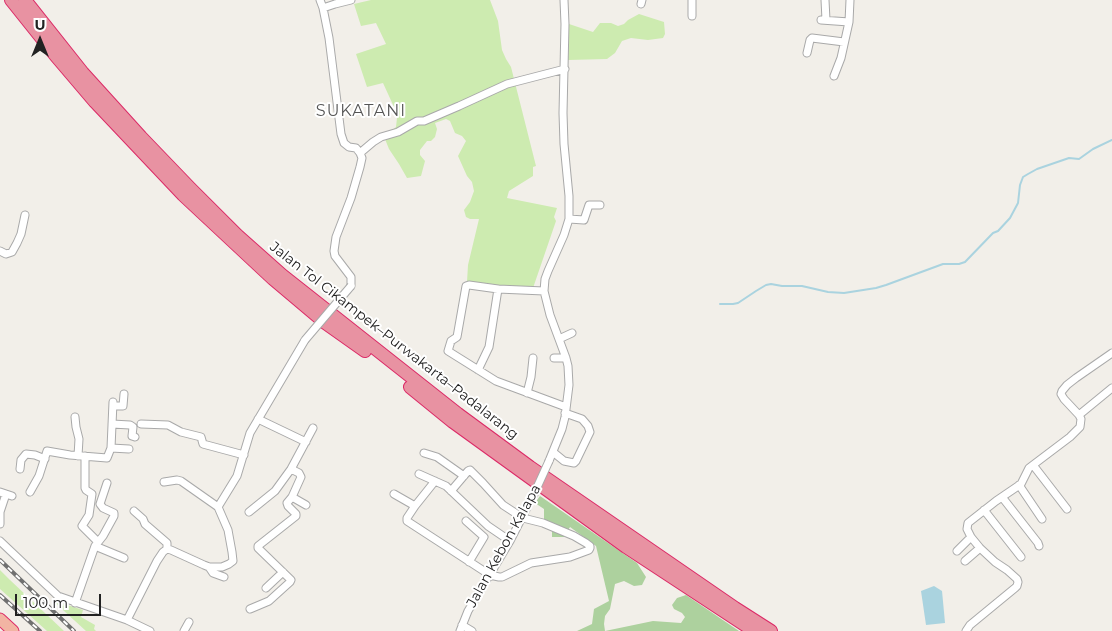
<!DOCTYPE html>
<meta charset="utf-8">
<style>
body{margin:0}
#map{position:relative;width:1112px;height:631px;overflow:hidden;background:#f2efe9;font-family:Montserrat,sans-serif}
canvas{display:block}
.north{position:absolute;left:15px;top:15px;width:50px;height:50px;-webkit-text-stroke:4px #fff;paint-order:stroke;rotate:0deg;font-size:14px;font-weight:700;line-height:20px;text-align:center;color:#222}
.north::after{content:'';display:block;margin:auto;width:18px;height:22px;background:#222;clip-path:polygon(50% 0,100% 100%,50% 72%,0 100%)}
.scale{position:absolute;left:15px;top:594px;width:86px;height:22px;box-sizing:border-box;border:2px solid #222;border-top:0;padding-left:6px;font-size:15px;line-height:18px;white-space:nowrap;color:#222;-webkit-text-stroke:4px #fff;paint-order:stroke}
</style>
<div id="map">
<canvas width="1112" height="631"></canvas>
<div class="north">U</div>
<div class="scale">100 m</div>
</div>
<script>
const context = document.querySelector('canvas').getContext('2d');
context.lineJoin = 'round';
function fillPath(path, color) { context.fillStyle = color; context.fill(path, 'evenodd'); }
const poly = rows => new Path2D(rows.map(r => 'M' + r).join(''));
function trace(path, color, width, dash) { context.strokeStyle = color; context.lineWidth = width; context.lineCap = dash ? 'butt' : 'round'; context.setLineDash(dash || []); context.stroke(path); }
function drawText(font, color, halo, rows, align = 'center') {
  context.font = font + ' Montserrat,sans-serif'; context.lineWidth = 4; context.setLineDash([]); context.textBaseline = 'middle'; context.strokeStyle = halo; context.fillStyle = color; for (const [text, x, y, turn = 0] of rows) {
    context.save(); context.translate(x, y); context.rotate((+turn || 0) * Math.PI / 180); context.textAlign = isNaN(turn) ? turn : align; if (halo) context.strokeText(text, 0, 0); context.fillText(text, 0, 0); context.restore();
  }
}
const grass = poly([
 [371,0,490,0,498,21,502,50,506,59,511,67,536,166,533,167,533,176,509,191,507,198,557,208,554,217,556,221,533,288,492,286,467,282,468,265,479,219,470,219,466,217,464,210,470,202,474,191,472,182,467,176,458,156,466,141,462,136,455,133,450,121,446,119,435,123,437,129,435,137,431,141,427,141,420,150,420,155,425,161,421,176,407,178,399,164,389,149,385,139,385,133,391,131,396,127,397,118,394,107,383,83,367,87,356,54,386,44,376,23,361,26,354,4],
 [639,14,664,22,665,34,663,38,648,40,631,38,622,41,615,53,607,59,568,60,569,24,593,32,600,23,611,23,618,26,624,24,628,20],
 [0,570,10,580,64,631,47,631,0,589],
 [52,600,83,610,81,617,95,625,94,629,96,631,86,631]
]);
const forest = poly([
 [540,496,637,563,646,577,642,585,634,586,624,581,615,584,610,609,605,616,604,624,605,631,653,621,681,623,685,617,682,613,674,609,672,605,677,598,686,595,739,631,577,631,592,624,594,609,609,601,596,546,570,527,564,537,552,537,552,524,544,522,544,509,535,503]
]);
const water = poly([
 [934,586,942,591,945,623,926,625,921,591]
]);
const stream = poly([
 [720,304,733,304,738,303,756,291,766,285,771,284,782,286,802,286,828,292,844,293,876,288,886,285,943,264,959,264,965,262,993,233,998,231,1010,218,1018,203,1020,185,1023,177,1028,174,1037,169,1069,158,1079,159,1093,149,1112,140]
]);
const minor = poly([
 [320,0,323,8,329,38,341,134,344,143,349,147,356,148,360,153],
 [825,0,826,20],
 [641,4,642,0],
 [323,8,335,4,351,0],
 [692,16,692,0],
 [821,20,849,22],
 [807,53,810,40,812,38,844,42],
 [834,76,841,58,849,22,850,0],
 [569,219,584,220,589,205,600,205],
 [0,251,6,254,12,252,17,243,21,234,25,215],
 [351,286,351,277,335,256,334,251,336,237,351,198,360,167,362,158,360,153,373,142,381,137,398,132,417,121,424,121,459,106,507,84,565,69],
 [544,291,498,289,469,285,466,286,457,337,451,341,448,351,496,381,566,407],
 [559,339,572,333],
 [554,358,566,358],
 [478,370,489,347,498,289],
 [527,393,531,377,533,358],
 [113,406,123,406,124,394],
 [1079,415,1112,388],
 [75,417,76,427,79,439,78,456],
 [258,419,306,442],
 [112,424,130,425,133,427,132,436,135,437],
 [141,424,168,425,181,432,201,437,203,444,244,455],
 [111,448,129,449],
 [553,452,564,461,574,463,576,461,590,432,588,426,582,419,565,413],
 [424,453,437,457,464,476],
 [85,456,85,488,86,490,92,494,89,515,82,526,98,542],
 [549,461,562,429,565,417,569,385,568,366,566,358,550,315,544,291,545,279,548,271,564,235,569,219,569,196,564,144,563,113,565,24,564,0],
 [1033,465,1067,509],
 [20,469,21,460,26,454,35,455,45,459],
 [419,474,446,486,488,526,510,541],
 [435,481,415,506,407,518,407,521,490,575,499,577,502,577,531,563,570,557,589,550,590,548,590,546,586,543,574,536,543,523,523,518,503,505,483,483,470,470,468,471,451,491],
 [164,482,177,480,181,481,218,507,228,530,232,552,233,561,229,564,222,567,209,567,204,565,171,550,167,549],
 [1019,485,1042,519],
 [0,492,12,496],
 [30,492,39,476,47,451,70,455,107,458,111,448,113,402],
 [394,494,415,506],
 [292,497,306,505],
 [1002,497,1038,543,1039,546],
 [218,507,237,476,250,433,305,340],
 [984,510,1021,557],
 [134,511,143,519,145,524,167,543,167,549],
 [249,512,275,491,291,469,313,428],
 [466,521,484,537,469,562],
 [0,524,0,512,6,494],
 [0,541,58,596,127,620,150,631],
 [95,546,124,558],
 [957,551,971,537],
 [965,561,980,548],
 [209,567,213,573,224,577],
 [266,588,283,572],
 [75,603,95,546,103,536,114,516,114,513,103,508,100,504,107,483],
 [250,609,269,601,290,582,291,580,258,548,258,546,296,516,296,514,288,506,287,503,292,497,301,477,299,473,291,469],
 [127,620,157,561,163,552,167,549],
 [462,625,472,631],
 [184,631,189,622],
 [460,631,468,611,510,541,534,494],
 [966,631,970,625,1015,588,1017,586,1018,582,1017,579,1007,570,995,562,980,548,971,537,967,529,968,523,996,501,1021,484,1029,468,1070,437,1080,427,1081,419,1079,415,1064,399,1061,394,1062,391,1067,385,1076,378,1112,353]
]);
const trunk = poly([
 [0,619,13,631]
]);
const motorway = poly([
 [11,0,55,55,95,102,183,195,273,279,324,322,365,351],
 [25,0,83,73,141,137,190,188,237,235,282,275,458,414,530,467,735,608,771,631],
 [410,387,453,422,626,547,754,631]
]);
const rail = poly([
 [0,560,74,631],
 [0,595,40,631]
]);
const minorBridge = poly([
 [305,340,351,286],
 [534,494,549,461]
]);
const streetNames = [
 ["Jalan Tol Cikampek–Purwakarta–Padalarang",394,341,38],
 ["Jalan Kebon Kalapa",504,546,-61]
];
const quarterNames = [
 ["SUKATANI",361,111]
];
fillPath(grass, '#cdebb0');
fillPath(forest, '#add19e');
fillPath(water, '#aad3df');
trace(stream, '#aad3df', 2);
trace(minor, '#a9a9a9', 9);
trace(trunk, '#dc2a67', 13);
trace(motorway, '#dc2a67', 14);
trace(minor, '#fff', 7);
trace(trunk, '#f2b4a3', 11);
trace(motorway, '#e892a2', 12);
trace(rail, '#707070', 4);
trace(rail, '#fff', 2, [5.5]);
trace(minorBridge, '#a9a9a9', 9, []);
trace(minorBridge, '#fff', 7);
drawText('14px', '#222', '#fff', streetNames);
context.letterSpacing = '1px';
drawText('16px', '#555', '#fff', quarterNames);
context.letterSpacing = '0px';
</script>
